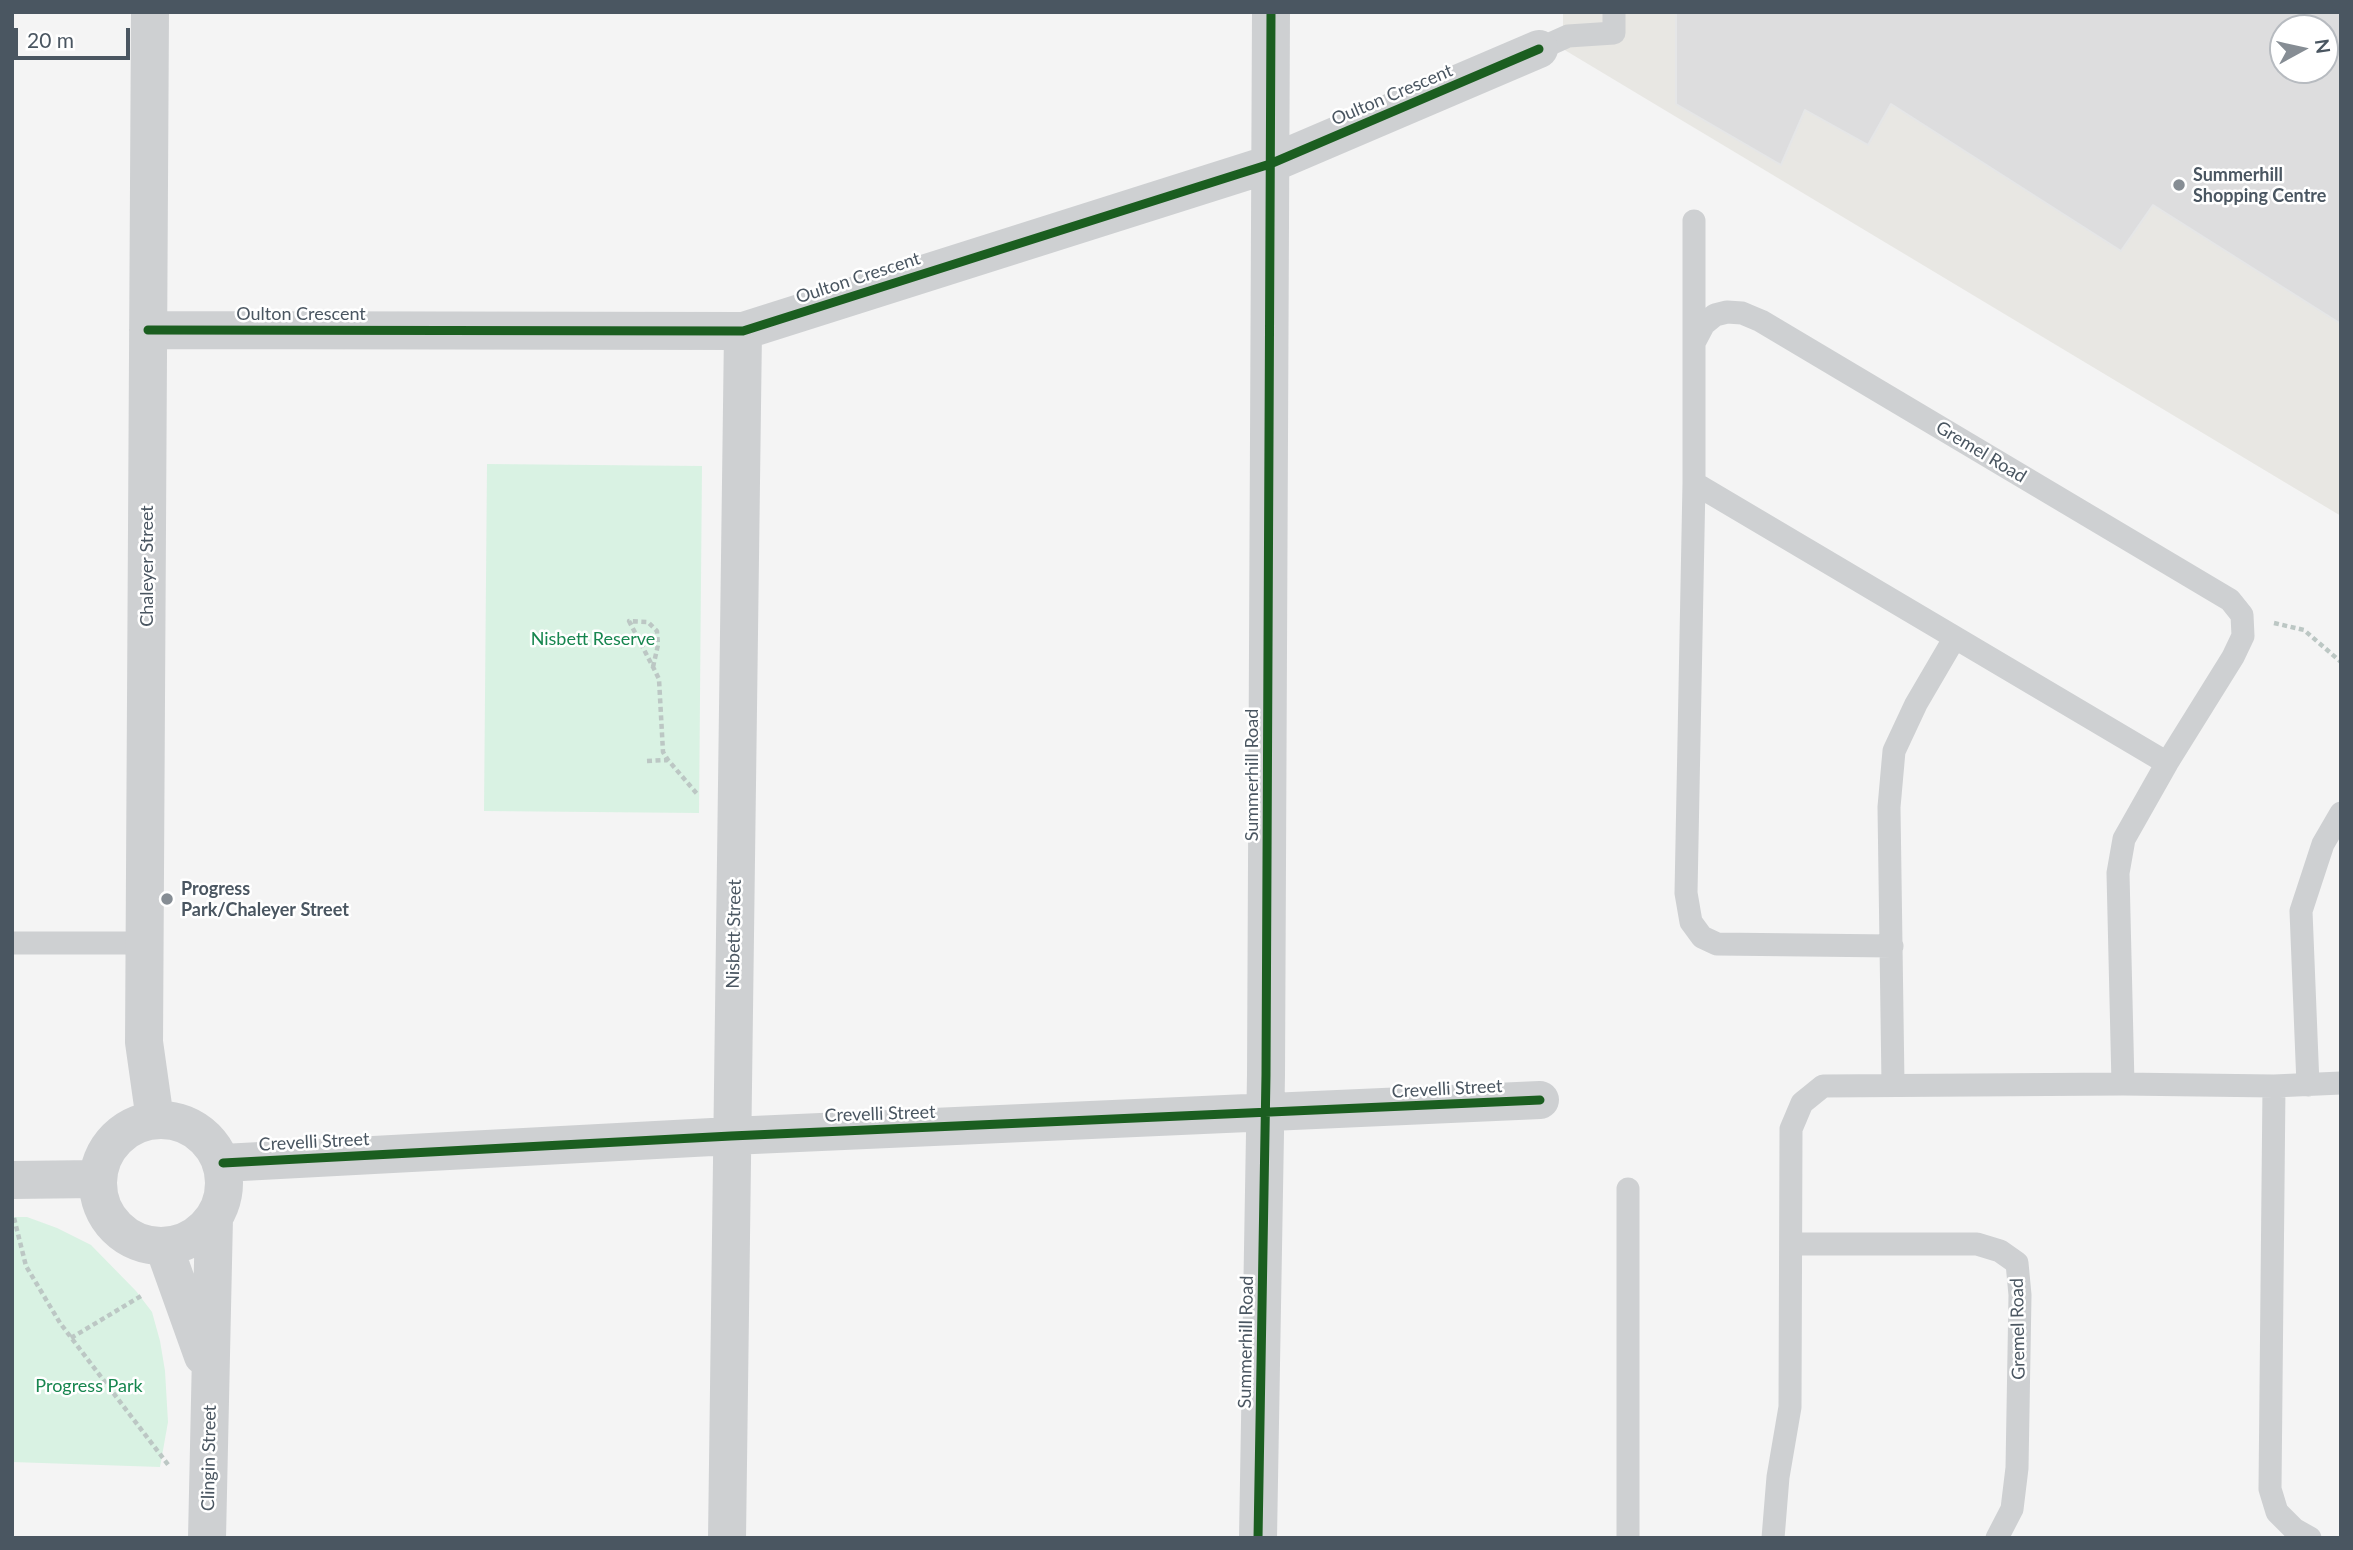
<!DOCTYPE html>
<style>
body{margin:0}
#map{position:relative;width:2353px;height:1550px;overflow:hidden;background:#f4f4f4;font-family:Lato,sans-serif}
canvas{display:block}
.frame{position:absolute;inset:0;border:14px solid #4a5661;pointer-events:none}
.north{position:absolute;left:2269px;top:14px;width:70px;height:70px;box-sizing:border-box;background:#fff;border:2px solid #b7bbc0;border-radius:50%;rotate:82deg;font-size:19px;font-weight:700;line-height:28px;text-align:center;color:#4a5661}
.north::after{content:'';display:block;margin:auto;width:24px;height:32px;background:#868d94;clip-path:polygon(50% 0,100% 100%,50% 72%,0 100%)}
.scale{position:absolute;left:14px;top:28px;width:116px;height:32px;box-sizing:border-box;border:4px solid #4a5661;border-top:0;padding-left:9px;font-size:21px;line-height:24px;white-space:nowrap;color:#4a5661;-webkit-text-stroke:5px #fff;paint-order:stroke}
</style>
<div id="map">
<canvas width="2353" height="1550"></canvas>
<div class="frame"></div>
<div class="north">N</div>
<div class="scale">20 m</div>
</div>
<script>
const context = document.querySelector('canvas').getContext('2d');
context.lineJoin = 'round';
function fillPath(path, color) { context.fillStyle = color; context.fill(path, 'evenodd'); }
const poly = rows => new Path2D(rows.map(r => 'M' + r).join(''));
function trace(path, color, width, dash) { context.strokeStyle = color; context.lineWidth = width; context.lineCap = dash ? 'butt' : 'round'; context.setLineDash(dash || []); context.stroke(path); }
function drawText(font, color, halo, rows, align = 'center') {
  context.font = font + ' Lato,sans-serif'; context.lineWidth = 5; context.setLineDash([]); context.textBaseline = 'middle'; context.strokeStyle = halo; context.fillStyle = color; for (const [text, x, y, turn = 0] of rows) {
    context.save(); context.translate(x, y); context.rotate((+turn || 0) * Math.PI / 180); context.textAlign = isNaN(turn) ? turn : align; if (halo) context.strokeText(text, 0, 0); context.fillText(text, 0, 0); context.restore();
  }
}
const commercial = poly([
 [1563,12,2341,12,2341,516,1563,49],
 [2283,28,2325,28,2325,70,2283,70]
]);
const green = poly([
 [487,464,702,466,699,813,484,811],
 [12,1217,27,1217,57,1228,91,1245,136,1291,152,1312,160,1341,165,1371,168,1422,160,1467,12,1462]
]);
const building = poly([
 [1676,12,2341,12,2341,324,2153,205,2121,251,1891,104,1868,145,1805,110,1781,165,1676,104,1676,12],
 [2283,28,2325,28,2325,70,2283,70,2283,28]
]);
const path = poly([
 [2274,623,2304,630,2341,662],
 [653,667,658,645,657,631,648,622,629,621,653,667,659,679,663,752,668,760,698,795],
 [647,761,667,760],
 [14,1218,26,1266,60,1323,169,1466],
 [71,1338,141,1296]
]);
const lane = poly([
 [1539,49,1568,36,1614,33,1614,12],
 [1694,343,1694,221],
 [1694,483,2167,763],
 [12,943,145,943],
 [1892,946,1717,944,1702,937,1691,922,1686,893,1694,483,1694,343,1704,324,1715,315,1727,312,1742,313,1761,321,2230,600,2242,615,2243,636,2233,657,2167,763,2124,839,2118,873,2123,1084],
 [1893,1084,1889,807,1894,751,1916,704,1954,639],
 [2308,1085,2301,911,2323,844,2341,813],
 [2274,1086,2270,1489,2277,1512,2294,1529,2310,1538],
 [1628,1189,1628,1538],
 [1791,1244,1977,1244,2000,1251,2017,1263,2020,1295,2017,1468,2012,1509,1997,1538],
 [1773,1538,1778,1477,1790,1407,1791,1129,1802,1103,1823,1086,2123,1084,2274,1086,2341,1083]
]);
const street = poly([
 [150,12,144,1042,155,1120],
 [148,330,743,331,1270,164,1539,49],
 '98 1183a63 63 0 1 1 126 0a63 63 0 1 1-126 0Z',
 [223,1163,731,1136,1540,1100],
 [12,1180,97,1179],
 [164,1247,203,1356],
 [207,1538,214,1217],
 [727,1538,743,331],
 [1258,1538,1266,1075,1271,12]
]);
const cycleway = poly([
 [148,330,743,331,1270,164,1539,49],
 [223,1163,731,1136,1540,1100],
 [1258,1538,1266,1075,1271,12]
]);
const markers = [
 [2179,185,7,"#868d94"],
 [167,899,7,"#868d94"]
];
const streetNames = [
 ["Oulton Crescent",1392,95,-23],
 ["Oulton Crescent",858,278,-18],
 ["Oulton Crescent",301,314],
 ["Gremel Road",1981,452,31],
 ["Chaleyer Street",147,566,-90],
 ["Summerhill Road",1252,775,-90],
 ["Nisbett Street",734,934,-89],
 ["Crevelli Street",1447,1089,-3],
 ["Crevelli Street",880,1114,-2],
 ["Crevelli Street",314,1142,-3],
 ["Gremel Road",2018,1329,-91],
 ["Summerhill Road",1246,1342,-89],
 ["Clingin Street",209,1458,-89]
];
const poiNames = [
 ["Summerhill",2193,175],
 ["Shopping Centre",2193,196],
 ["Progress",181,889],
 ["Park/Chaleyer Street",181,910]
];
const parkNames = [
 ["Nisbett Reserve",593,639],
 ["Progress Park",89,1386]
];
fillPath(commercial, '#e8e7e3');
fillPath(green, '#d9f2e3');
fillPath(building, '#ddddde');
trace(building, '#e5e6e7', 2);
trace(path, '#bcc7c4', 4.5, [5, 3.5]);
trace(lane, '#ced0d2', 23);
trace(street, '#ced0d2', 38);
trace(cycleway, '#1b5e20', 9);
for (const [x, y, r, color] of markers) { const dot = new Path2D(); dot.arc(x, y, r, 0, 2 * Math.PI); context.fillStyle = color; context.fill(dot); trace(dot, '#fff', 2.5); }
drawText('18px', '#4a5661', '#fff', streetNames);
drawText('bold 18px', '#4a5661', '#fff', poiNames, 'left');
drawText('18px', '#17864f', '#fff', parkNames);
</script>
